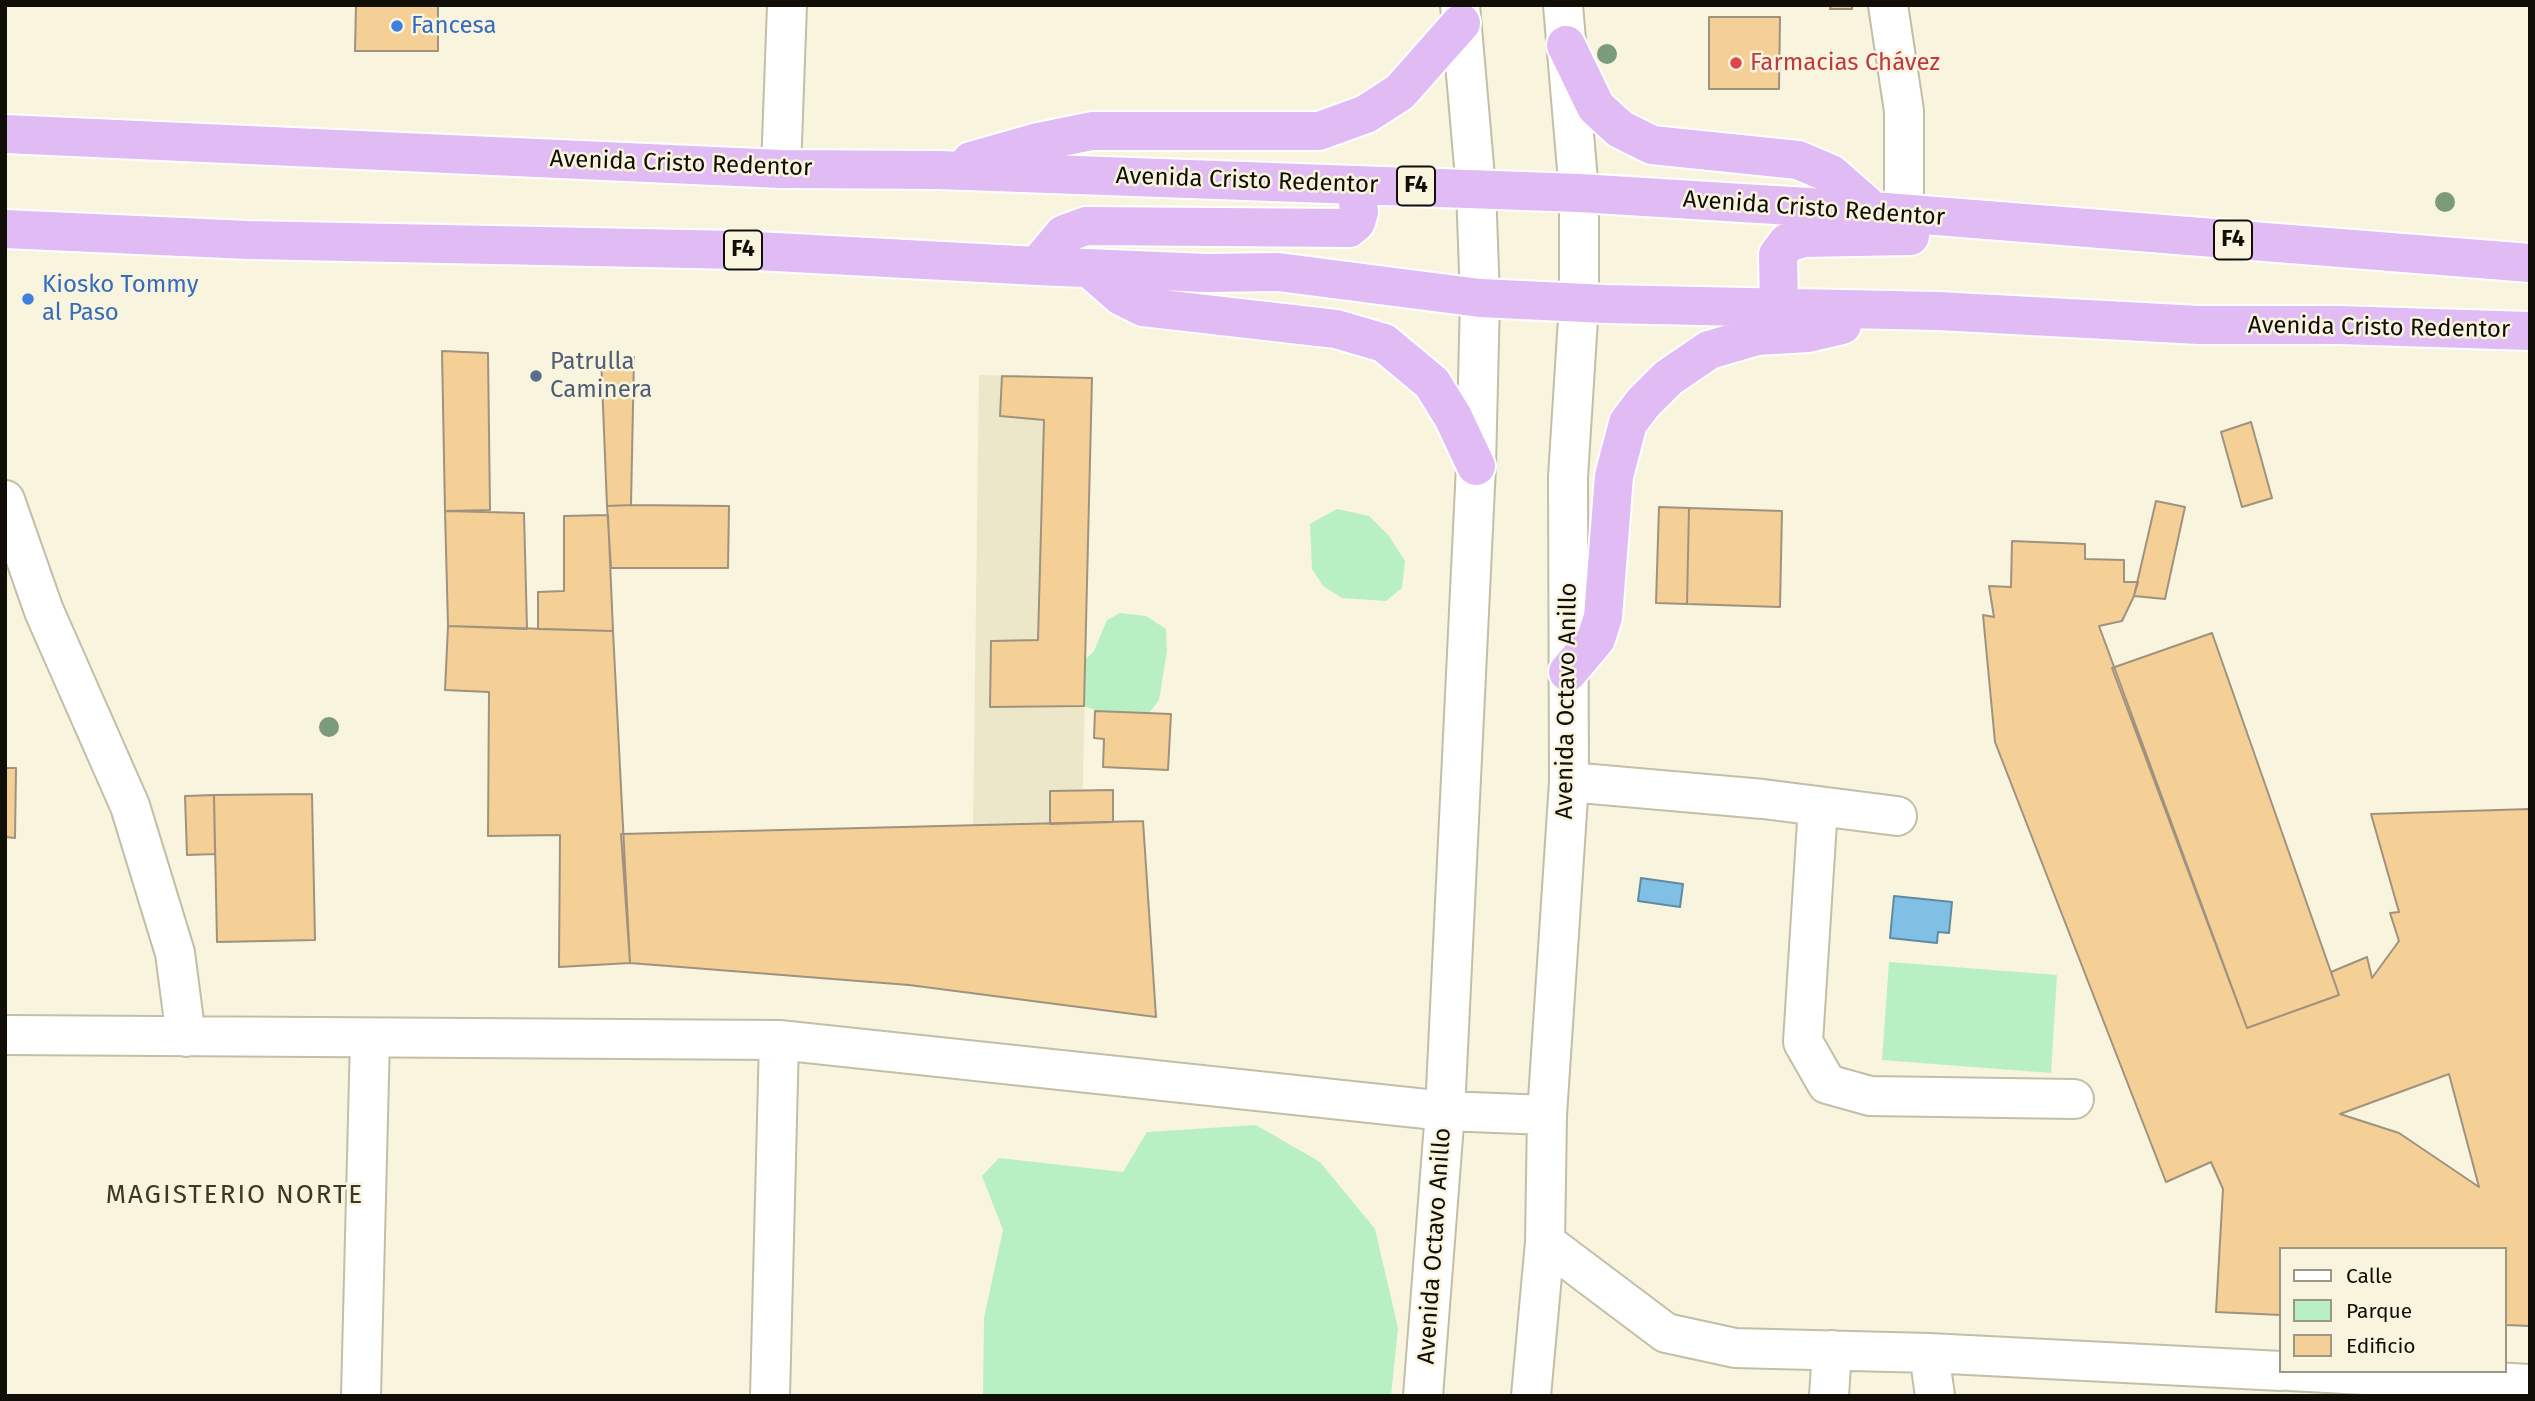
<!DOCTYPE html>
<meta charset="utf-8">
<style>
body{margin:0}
#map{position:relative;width:2535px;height:1401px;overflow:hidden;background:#f9f4dd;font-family:"Fira Sans",sans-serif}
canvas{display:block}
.frame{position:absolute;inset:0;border:7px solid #100e07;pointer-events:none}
.legend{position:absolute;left:2279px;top:1247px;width:228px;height:126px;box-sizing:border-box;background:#f9f4dd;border:2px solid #9c9887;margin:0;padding:9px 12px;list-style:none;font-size:21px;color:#100e07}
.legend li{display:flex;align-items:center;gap:14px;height:35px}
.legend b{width:35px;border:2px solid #9c9887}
</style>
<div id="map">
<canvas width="2535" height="1401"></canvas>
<div class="frame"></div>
<ul class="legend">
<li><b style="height:9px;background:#fff"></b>Calle</li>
<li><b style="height:19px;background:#b8f0c4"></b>Parque</li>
<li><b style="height:19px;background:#f4d097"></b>Edificio</li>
</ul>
</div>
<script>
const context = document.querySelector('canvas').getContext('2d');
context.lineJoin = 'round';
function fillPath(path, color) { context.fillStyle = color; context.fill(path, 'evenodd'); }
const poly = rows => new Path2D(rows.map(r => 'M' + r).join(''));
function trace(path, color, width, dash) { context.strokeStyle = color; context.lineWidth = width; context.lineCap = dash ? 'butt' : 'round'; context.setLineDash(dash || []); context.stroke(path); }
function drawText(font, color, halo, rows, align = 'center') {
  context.font = font + ' "Fira Sans",sans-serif'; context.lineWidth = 5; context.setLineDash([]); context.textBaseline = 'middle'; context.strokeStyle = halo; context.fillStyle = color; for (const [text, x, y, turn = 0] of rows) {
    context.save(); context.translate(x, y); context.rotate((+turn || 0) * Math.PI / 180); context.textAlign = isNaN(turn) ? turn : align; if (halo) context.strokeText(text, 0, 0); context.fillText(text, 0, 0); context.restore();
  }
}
const built = poly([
 [979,375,1092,378,1082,823,973,826]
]);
const green = poly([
 [1337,509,1369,516,1389,536,1405,561,1402,588,1386,601,1342,598,1323,586,1312,569,1310,524],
 [1120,613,1146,616,1166,629,1167,651,1159,700,1149,713,1101,712,1084,706,1086,659,1094,651,1107,620],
 [1889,962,2057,975,2051,1073,1882,1060],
 [1256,1125,1320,1162,1375,1229,1398,1328,1391,1396,983,1396,984,1318,1003,1230,982,1176,999,1158,1123,1172,1147,1132]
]);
const water = poly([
 [1641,878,1683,884,1680,907,1638,901,1641,878],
 [1894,896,1952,902,1949,933,1938,932,1937,943,1890,938,1894,896]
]);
const building = poly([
 [356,5,438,5,438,51,355,51,356,5],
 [1831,5,1852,5,1852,9,1830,9,1831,5],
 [1709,17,1780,17,1779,89,1709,89,1709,17],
 [442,351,488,353,490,510,445,511,442,351],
 [601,356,634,357,631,505,607,506,601,356],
 [1002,376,1092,378,1084,706,990,707,991,641,1038,640,1044,420,1000,416,1002,376],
 [2251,422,2272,498,2242,507,2221,432,2251,422],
 [2156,501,2185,507,2165,599,2134,596,2156,501],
 [631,505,729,506,728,568,611,568,607,506,631,505],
 [1659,507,1689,508,1687,604,1656,603,1659,507],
 [1689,508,1782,511,1780,607,1687,604,1689,508],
 [445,511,524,513,527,629,448,626,445,511],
 [608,515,613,631,538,629,538,592,564,591,564,516,608,515],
 [2012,541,2085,544,2085,559,2124,560,2124,582,2138,582,2134,596,2122,621,2099,626,2247,1028,2339,995,2331,972,2367,957,2372,978,2399,941,2390,913,2399,912,2371,814,2530,809,2530,1326,2505,1325,2505,1249,2281,1249,2281,1315,2216,1312,2223,1189,2211,1162,2166,1182,1995,742,1983,615,1994,617,1989,586,2011,587,2012,541],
 [2449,1074,2479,1187,2399,1133,2340,1114,2449,1074],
 [448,626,613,631,630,963,559,967,560,835,488,836,489,692,445,690,448,626],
 [2212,633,2339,995,2247,1028,2112,668,2212,633],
 [1095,711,1171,714,1168,770,1103,767,1104,739,1094,738,1095,711],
 [5,768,16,768,15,838,5,837,5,768],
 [1113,790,1113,822,1050,824,1050,791,1113,790],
 [312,794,315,940,217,942,214,795,312,794],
 [214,795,215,854,187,855,185,796,214,795],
 [1143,821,1156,1017,909,985,630,963,621,834,1143,821]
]);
const minor = poly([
 [1888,5,1904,111,1904,215],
 [781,169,787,5],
 [5,500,44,611,130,806,175,953,186,1037],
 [1569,782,1763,799,1897,816],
 [1818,806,1803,1042,1827,1084,1870,1096,2074,1099],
 [5,1035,779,1040,1445,1111,1547,1115],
 [1545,1242,1666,1333,1735,1348,1929,1353,2281,1371],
 [1929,1353,1935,1396],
 [2290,1371,2530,1384],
 [361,1396,370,1038],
 [770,1396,779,1040],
 [1423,1396,1445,1111,1476,466,1480,298,1476,189,1460,5],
 [1531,1396,1545,1242,1547,1115,1569,782,1568,477,1579,303,1579,193,1563,5],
 [1829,1396,1832,1350]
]);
const highway = poly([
 [1566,45,1596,107,1620,129,1652,145,1798,160,1831,174,1873,211],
 [5,134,781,169,938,170,1579,193,1873,211,2530,263],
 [971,161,1038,142,1092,131,1319,131,1366,114,1400,92,1461,23],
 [5,229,248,240,738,250,1037,266,1207,273,1278,272,1480,298,1606,304,1938,311,2199,325,2338,325,2530,331],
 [1037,266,1064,234,1086,226,1349,228,1356,222,1359,212,1356,185],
 [1089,268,1121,296,1143,307,1336,329,1384,343,1432,383,1453,417,1476,466],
 [1779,306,1778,255,1787,243,1803,238,1910,236],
 [1568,672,1596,639,1603,617,1614,476,1628,423,1643,403,1668,378,1709,350,1757,336,1808,333,1842,325]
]);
const trees = [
 [1607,54],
 [2445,202],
 [329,727]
];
const markers = [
 [397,26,7,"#3f7fe0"],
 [1736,63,7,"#e0444e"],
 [28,299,7,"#3f7fe0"],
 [536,376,7,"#5c6f8a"]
];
const shields = [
 [1416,186,38],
 [2233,240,38],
 [743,250,38]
];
const shieldNames = [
 ["F4",1416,186],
 ["F4",2233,240],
 ["F4",743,250]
];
const shopNames = [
 ["Fancesa",411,26],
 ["Kiosko Tommy",42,285],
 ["al Paso",42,313]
];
const healthNames = [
 ["Farmacias Chávez",1750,63]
];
const streetNames = [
 ["Avenida Cristo Redentor",681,164,2],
 ["Avenida Cristo Redentor",1247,181,2],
 ["Avenida Cristo Redentor",1814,209,4],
 ["Avenida Cristo Redentor",2379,328,1],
 ["Avenida Octavo Anillo",1567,701,-89],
 ["Avenida Octavo Anillo",1435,1246,-86]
];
const serviceNames = [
 ["Patrulla",550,362],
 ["Caminera",550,390]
];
const neighbourhoodNames = [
 ["MAGISTERIO NORTE",235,1196]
];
fillPath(built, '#ede7c9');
fillPath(green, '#b8f0c4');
fillPath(water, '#80c0e4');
trace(water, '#5e8ba2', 2);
fillPath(building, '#f4d097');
trace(building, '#9f927f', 2);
trace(minor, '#c2bea7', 42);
trace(highway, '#fff', 42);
trace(minor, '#fff', 38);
trace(highway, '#e1bbf3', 38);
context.fillStyle = '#7c9b7b';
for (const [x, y] of trees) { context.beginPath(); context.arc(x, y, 10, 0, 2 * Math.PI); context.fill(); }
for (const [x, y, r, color] of markers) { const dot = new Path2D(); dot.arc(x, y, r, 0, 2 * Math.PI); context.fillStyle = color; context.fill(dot); trace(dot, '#f9f4dd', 2.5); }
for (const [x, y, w] of shields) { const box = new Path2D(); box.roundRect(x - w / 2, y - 19.5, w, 39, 5); context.fillStyle = '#f9f4dd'; context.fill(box); trace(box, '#100e07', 2); }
drawText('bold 23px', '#100e07', null, shieldNames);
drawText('24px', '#366cbe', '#f9f4dd', shopNames, 'left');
drawText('24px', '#be3a42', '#f9f4dd', healthNames, 'left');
drawText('24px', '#100e07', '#f9f4dd', streetNames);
drawText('24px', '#4e5e75', '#f9f4dd', serviceNames, 'left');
context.letterSpacing = '2px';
drawText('26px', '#3c3826', '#f9f4dd', neighbourhoodNames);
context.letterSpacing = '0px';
</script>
